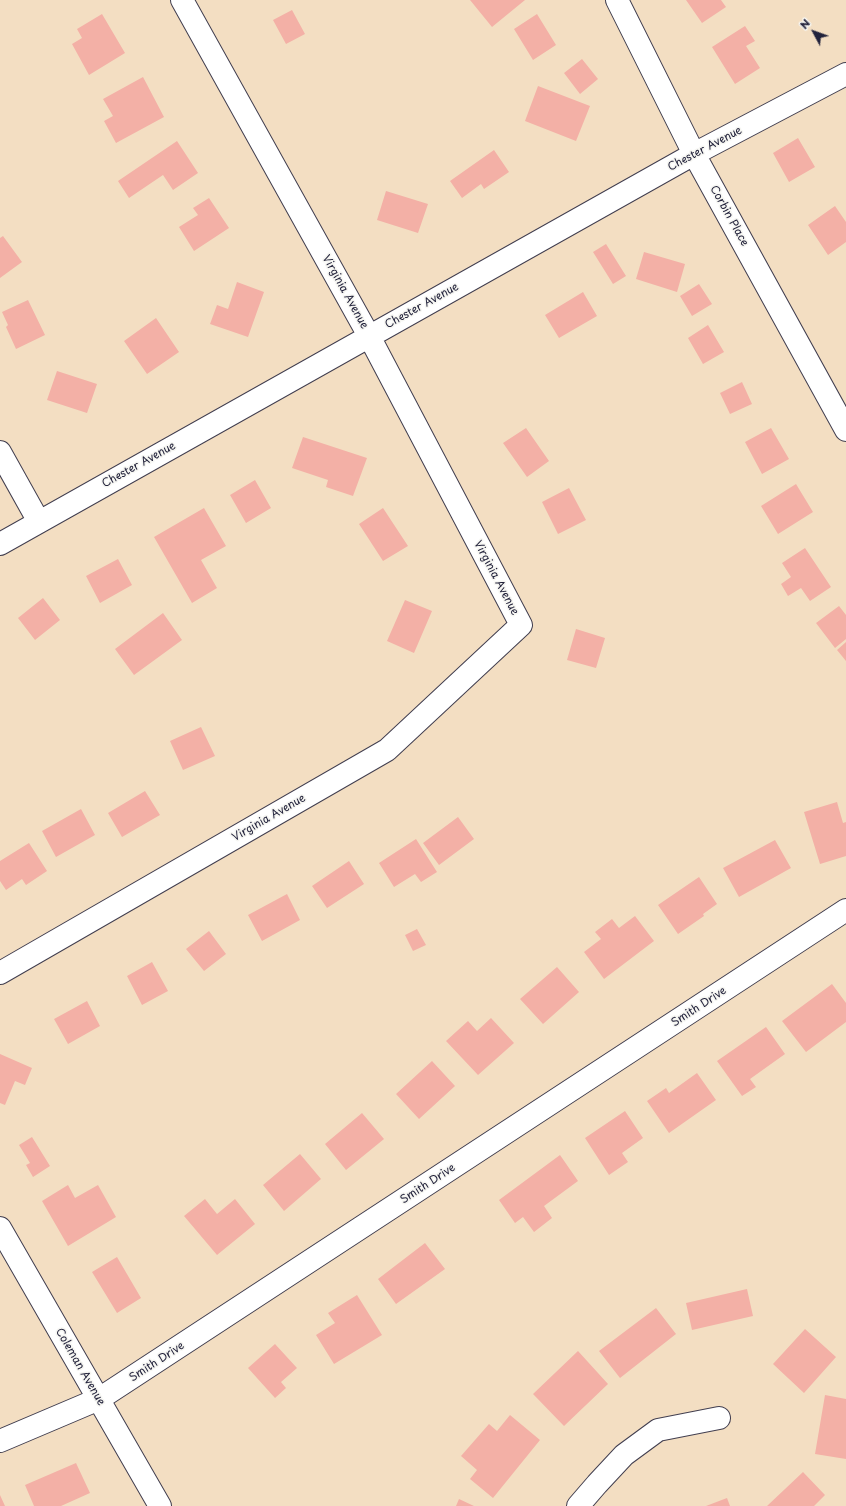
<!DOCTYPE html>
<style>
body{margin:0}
#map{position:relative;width:846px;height:1506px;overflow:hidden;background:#f3dec2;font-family:"Playpen Sans",sans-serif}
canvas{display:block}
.north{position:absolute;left:794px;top:12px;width:40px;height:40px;-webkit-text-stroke:3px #f6f6f2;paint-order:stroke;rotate:311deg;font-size:11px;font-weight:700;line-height:16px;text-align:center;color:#22223b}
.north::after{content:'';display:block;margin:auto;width:14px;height:18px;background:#22223b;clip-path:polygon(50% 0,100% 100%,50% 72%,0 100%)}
</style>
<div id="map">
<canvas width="846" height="1506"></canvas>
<div class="north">N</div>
</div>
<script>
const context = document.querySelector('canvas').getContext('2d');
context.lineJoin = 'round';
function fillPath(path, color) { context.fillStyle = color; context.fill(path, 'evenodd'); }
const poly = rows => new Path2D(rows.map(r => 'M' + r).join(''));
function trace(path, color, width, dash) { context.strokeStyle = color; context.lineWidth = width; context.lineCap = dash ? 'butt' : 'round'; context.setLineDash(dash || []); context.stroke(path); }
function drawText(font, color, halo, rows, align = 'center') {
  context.font = font + ' "Playpen Sans",sans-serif'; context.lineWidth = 3; context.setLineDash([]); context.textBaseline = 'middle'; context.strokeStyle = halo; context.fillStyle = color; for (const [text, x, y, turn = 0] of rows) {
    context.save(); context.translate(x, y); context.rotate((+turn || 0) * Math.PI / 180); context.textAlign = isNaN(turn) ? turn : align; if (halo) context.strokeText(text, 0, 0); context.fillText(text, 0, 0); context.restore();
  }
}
const building = poly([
 [470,0,525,0,492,27],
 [686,0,721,0,726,7,702,23],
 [292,10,305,34,286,44,273,20],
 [102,14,125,53,89,75,72,44,82,38,77,29],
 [537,14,556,45,533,60,514,29],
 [745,26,755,41,746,46,760,68,735,84,712,47],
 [582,59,598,79,580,94,564,73],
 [143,77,164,117,116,143,104,121,113,116,103,99],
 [538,86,590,106,576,141,525,121],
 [798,138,815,167,789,182,773,153],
 [177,141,198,173,173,190,163,175,129,198,118,181],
 [494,150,509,172,484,189,481,184,462,198,450,181],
 [386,191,428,204,418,233,377,220],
 [209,198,229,228,194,251,179,227,198,215,193,208],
 [835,206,846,222,846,242,828,255,808,225],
 [3,236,22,262,0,278,0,238],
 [606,244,626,276,613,284,593,252],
 [644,252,685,264,677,292,636,279],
 [237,282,264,292,248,337,210,324,217,305,228,309],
 [699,284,712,304,692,316,680,296],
 [583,292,597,316,559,338,545,315],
 [28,300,45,335,16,349,6,327,8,325,2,312],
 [156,318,179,352,147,374,124,341],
 [708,325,724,352,703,364,688,338],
 [57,371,97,384,87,413,47,400],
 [742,382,752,404,730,414,720,393],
 [526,428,549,461,527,477,503,443],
 [771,428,789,459,762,474,745,442],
 [303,437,367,458,353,496,326,487,328,480,292,468],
 [255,480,271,508,246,523,230,495],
 [796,484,813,512,778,534,761,506],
 [569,488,586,520,558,534,542,502],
 [204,508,226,546,201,560,217,588,192,603,154,537],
 [383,508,408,546,383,561,359,524],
 [805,548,831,587,810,601,801,588,788,596,781,584,791,577,782,563],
 [118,559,132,585,100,603,86,576],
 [43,598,60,620,35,640,18,618],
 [405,600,432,611,414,653,387,641],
 [839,606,846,615,846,639,835,648,816,623],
 [163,613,182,640,134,675,115,649],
 [576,629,605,638,596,668,567,660],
 [846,642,846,661,837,650],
 [201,727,215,756,183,770,170,741],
 [145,791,160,815,122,837,108,813],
 [837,802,843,823,846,822,846,856,820,864,804,812],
 [81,809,95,835,56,857,42,831],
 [458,817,474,839,439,865,423,843],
 [416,839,437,872,421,882,415,874,394,887,379,863],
 [775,840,791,868,739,897,723,868],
 [29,843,47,871,26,885,22,879,6,890,0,881,0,861],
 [349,861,364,884,327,908,312,886],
 [699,877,717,904,703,914,704,916,678,934,658,905],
 [287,894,300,920,262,941,248,915],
 [635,916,654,941,604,979,584,952,601,939,595,932,612,919,619,928],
 [417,929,426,945,413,951,405,935],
 [209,931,226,954,204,971,186,949],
 [152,962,168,991,142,1005,127,976],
 [557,967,579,992,543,1024,520,999],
 [832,984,846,1003,846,1022,806,1052,782,1021],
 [87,1001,100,1026,68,1044,54,1019],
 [491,1018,514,1043,478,1075,446,1041,468,1021,477,1031],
 [766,1027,785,1054,750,1079,756,1087,742,1096,717,1061],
 [0,1054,32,1068,25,1085,15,1081,5,1105,0,1103],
 [432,1061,455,1086,419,1119,396,1094],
 [697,1073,716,1100,669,1133,647,1101,666,1088,669,1093],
 [625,1111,643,1138,622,1153,628,1162,609,1175,585,1138],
 [362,1113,384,1139,346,1170,325,1144],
 [32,1137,50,1166,33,1177,26,1165,30,1163,19,1145],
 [300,1154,321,1179,284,1211,263,1185],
 [560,1155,578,1181,544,1206,552,1218,534,1232,523,1217,515,1223,499,1200],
 [68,1185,75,1198,98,1185,116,1217,68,1246,42,1201],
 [205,1199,217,1214,235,1199,255,1224,217,1255,184,1216],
 [425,1243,445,1269,396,1304,378,1279],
 [117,1257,141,1298,117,1313,92,1272],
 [747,1289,753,1316,692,1330,686,1303],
 [357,1295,382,1335,334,1364,316,1335,335,1323,328,1313],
 [656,1308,676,1334,620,1378,599,1351],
 [805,1329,836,1357,804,1393,773,1364],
 [275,1344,297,1368,281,1382,286,1388,275,1398,248,1368],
 [578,1351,608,1384,564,1426,533,1394],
 [825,1395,846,1399,846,1459,815,1454],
 [510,1415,540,1440,493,1498,470,1479,477,1470,461,1456,489,1424,497,1431],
 [76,1463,90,1493,61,1506,34,1506,25,1485],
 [803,1472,825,1495,814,1506,767,1506],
 [0,1495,5,1506,0,1506],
 [727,1498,730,1506,706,1506],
 [459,1499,474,1506,456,1506]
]);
const minor = poly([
 [617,0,694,154,846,430],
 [0,452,39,522],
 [0,544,694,154,846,74],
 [0,973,387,750,521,625,369,336,182,0],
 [0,1228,160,1506],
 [0,1441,99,1399,846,910],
 [578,1506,597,1484,624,1455,658,1430,719,1418]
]);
const streetNames = [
 ["Chester Avenue",705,149,-28],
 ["Corbin Place",729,216,61],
 ["Virginia Avenue",345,292,61],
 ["Chester Avenue",422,306,-29],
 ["Chester Avenue",139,465,-29],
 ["Virginia Avenue",496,578,62],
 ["Virginia Avenue",269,818,-30],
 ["Smith Drive",699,1007,-33],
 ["Smith Drive",428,1184,-33],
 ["Smith Drive",157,1362,-33],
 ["Coleman Avenue",80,1367,60]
];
fillPath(building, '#f3b0a6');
trace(minor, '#413e4f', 24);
trace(minor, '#fff', 22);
drawText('11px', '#22223b', '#f6f6f2', streetNames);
</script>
